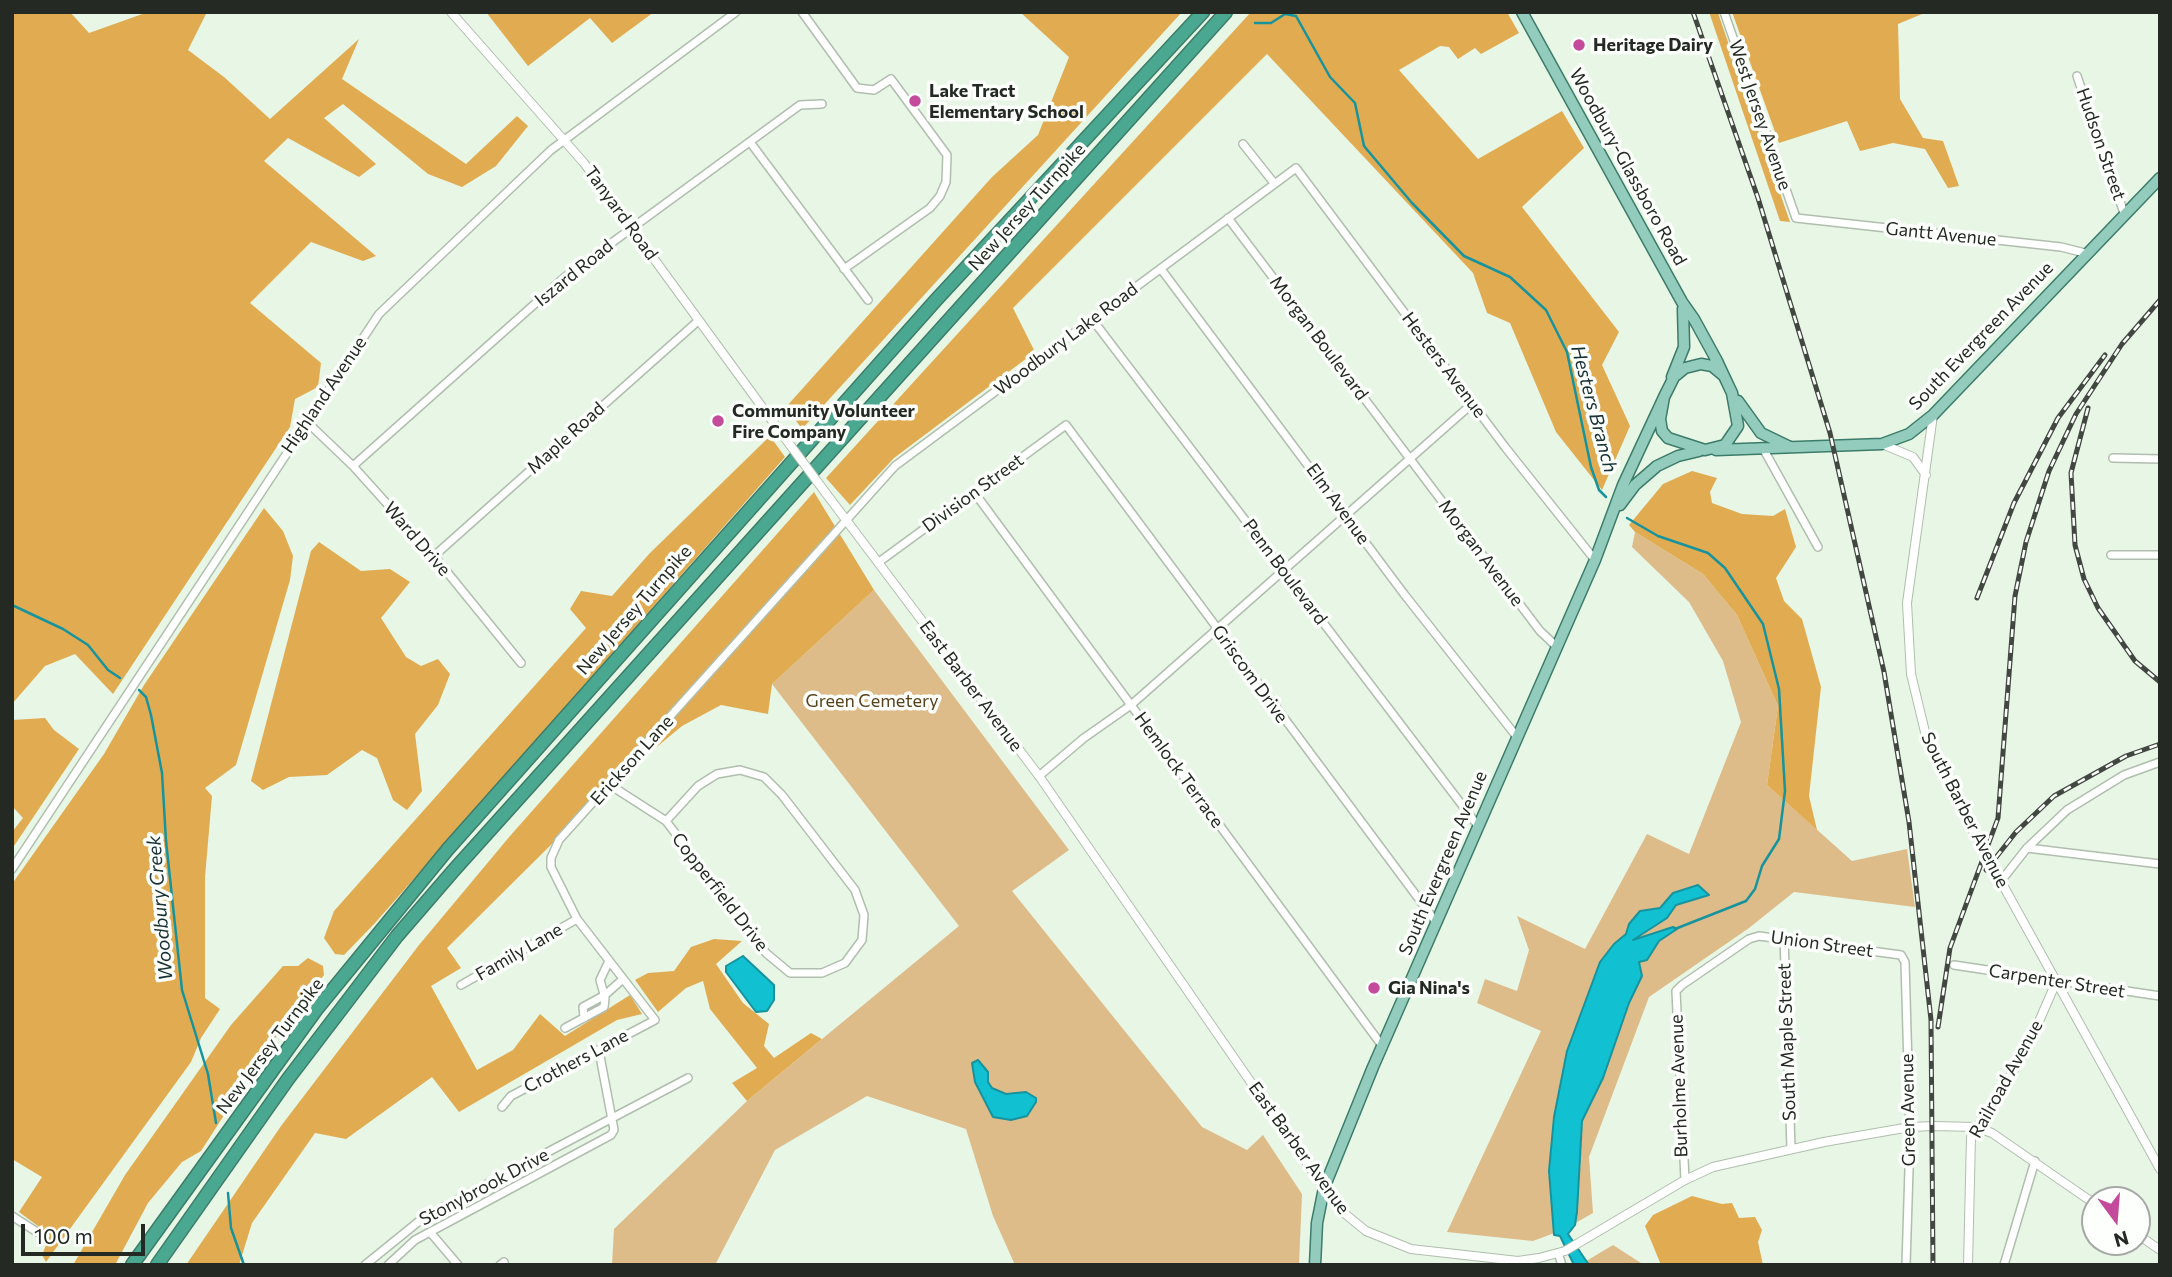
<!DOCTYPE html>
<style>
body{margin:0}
#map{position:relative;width:2172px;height:1277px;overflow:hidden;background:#e7f6e5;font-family:Commissioner,sans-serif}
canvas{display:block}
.frame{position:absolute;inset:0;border:14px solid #242923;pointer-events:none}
.north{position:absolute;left:2081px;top:1186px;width:70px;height:70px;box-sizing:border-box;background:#fcfffc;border:2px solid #a6a9a5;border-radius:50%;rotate:164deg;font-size:19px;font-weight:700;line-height:28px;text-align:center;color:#242923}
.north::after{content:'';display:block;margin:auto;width:24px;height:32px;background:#c44a9c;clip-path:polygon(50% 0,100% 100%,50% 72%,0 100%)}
.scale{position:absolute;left:21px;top:1224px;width:124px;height:32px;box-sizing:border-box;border:4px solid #242923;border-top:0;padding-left:9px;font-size:21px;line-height:24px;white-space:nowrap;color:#242923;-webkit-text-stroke:5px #fcfffc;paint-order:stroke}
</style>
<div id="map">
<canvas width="2172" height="1277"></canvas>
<div class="frame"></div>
<div class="north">N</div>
<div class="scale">100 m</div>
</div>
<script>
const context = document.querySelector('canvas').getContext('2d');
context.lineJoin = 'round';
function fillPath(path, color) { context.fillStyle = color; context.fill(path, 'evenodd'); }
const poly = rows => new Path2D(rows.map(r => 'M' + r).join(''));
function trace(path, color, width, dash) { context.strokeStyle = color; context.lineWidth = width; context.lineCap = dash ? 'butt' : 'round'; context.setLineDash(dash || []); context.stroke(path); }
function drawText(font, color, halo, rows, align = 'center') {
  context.font = font + ' Commissioner,sans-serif'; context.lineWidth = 7; context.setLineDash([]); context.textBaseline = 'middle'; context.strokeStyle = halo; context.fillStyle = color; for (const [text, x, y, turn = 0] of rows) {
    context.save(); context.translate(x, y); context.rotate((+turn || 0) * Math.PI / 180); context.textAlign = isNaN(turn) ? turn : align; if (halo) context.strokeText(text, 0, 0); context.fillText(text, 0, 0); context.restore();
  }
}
const green = poly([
 [1635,532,1703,574,1737,615,1778,706,1767,785,1852,861,1907,849,1915,907,1794,892,1749,928,1649,997,1589,1157,1593,1213,1565,1229,1533,1241,1447,1232,1541,1031,1477,1003,1485,979,1517,991,1529,950,1517,916,1585,949,1647,834,1689,854,1741,722,1723,661,1689,602,1632,547],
 [874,590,1069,850,1012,891,1202,1127,1247,1150,1263,1135,1302,1194,1299,1265,1015,1265,993,1216,966,1129,867,1096,775,1150,715,1265,612,1265,614,1229,747,1101,959,926,772,684],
 [1613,1245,1644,1265,1578,1265,1583,1263]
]);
const forest = poly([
 [12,12,70,12,89,33,148,12,207,12,188,50,224,77,270,119,359,39,342,79,466,164,517,116,528,126,496,166,462,187,428,174,343,104,324,118,376,164,359,177,288,138,264,161,376,256,363,261,311,242,250,303,321,363,318,387,295,399,290,427,113,694,75,654,45,666,12,704],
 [486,12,654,12,612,43,590,18,528,66],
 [1020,12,1182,12,802,429,786,407,992,177,1038,135,1069,57],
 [1251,12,1507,12,1519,33,1481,54,1475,48,1458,59,1449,47,1440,46,1399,70,1478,159,1562,111,1584,148,1522,207,1619,332,1602,365,1630,426,1602,490,1556,432,1510,323,1487,313,1473,273,1267,54,1013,308,1035,352,894,458,850,505,826,478],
 [1709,12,1718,12,1719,16,1790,222,1780,221],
 [1732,12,1927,12,1898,24,1900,99,1923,138,1943,141,1959,186,1948,188,1925,149,1893,143,1860,151,1847,121,1779,143],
 [770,436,785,457,375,923,344,955,335,954,324,938,334,911,586,628,570,609,581,591,612,596,649,554],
 [1692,471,1717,478,1710,492,1712,503,1742,514,1773,516,1785,509,1796,547,1776,578,1784,601,1802,619,1821,687,1809,796,1817,830,1767,785,1778,706,1737,615,1703,574,1635,532,1629,525,1663,484],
 [814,492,874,590,772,684,768,714,721,705,682,726,653,750,626,765,577,819,447,948,461,968,431,986,477,1070,513,1050,540,1014,565,1036,630,995,642,1014,617,1020,459,1112,432,1077,346,1139,315,1133,252,1223,239,1265,186,1265,281,1126,419,945,510,836],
 [264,508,283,531,293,556,290,580,236,765,205,788,212,796,205,877,205,998,220,1009,201,1038,191,1062,46,1262,42,1255,50,1235,19,1212,42,1177,12,1159,12,884,104,754,144,685],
 [319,542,361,571,390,569,410,582,381,618,406,657,421,666,438,659,450,674,438,705,415,734,422,791,407,810,393,800,377,758,362,750,327,775,289,777,263,790,251,781,311,551],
 [45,718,54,730,79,749,12,849,12,832,23,818,12,806,12,720],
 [714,939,742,941,716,964,743,1003,769,1024,764,1046,774,1058,811,1033,822,1039,747,1101,732,1083,757,1068,710,1009,703,981,686,988,658,1012,635,980,648,973,674,971,691,947],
 [308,958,323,966,324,975,266,1050,201,1151,182,1162,148,1203,115,1265,73,1265,125,1175,231,1025,283,966,298,966],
 [1692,1196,1722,1204,1732,1203,1739,1218,1755,1217,1762,1230,1758,1242,1763,1265,1661,1265,1645,1226,1653,1215]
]);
const water = poly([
 [1698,885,1709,895,1676,905,1667,918,1633,940,1673,927,1677,929,1659,941,1647,960,1639,962,1642,976,1629,1003,1603,1078,1582,1121,1577,1212,1575,1225,1568,1234,1589,1265,1574,1265,1560,1236,1554,1235,1549,1171,1554,1117,1567,1051,1600,962,1614,944,1626,934,1629,924,1640,911,1660,908,1673,893,1698,885],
 [743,956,774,985,774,1000,767,1011,756,1012,726,972,726,966,743,956],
 [978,1060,988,1072,988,1082,992,1088,1006,1094,1026,1092,1036,1098,1036,1102,1027,1116,1011,1120,993,1117,975,1082,972,1063,978,1060]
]);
const stream = poly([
 [1255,23,1271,23,1285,14,1296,16,1330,77,1355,103,1364,146,1412,203,1464,256,1510,277,1546,310,1567,352,1591,467,1599,490,1606,497],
 [1627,518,1658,536,1708,553,1725,568,1763,624,1779,689,1785,791,1779,839,1762,866,1755,889,1746,901,1675,929],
 [12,605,63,629,88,645,108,670,120,678],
 [139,690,146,697,151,715,162,773,166,841,182,990,208,1074,216,1123],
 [228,1193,231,1228,244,1265]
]);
const minor = poly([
 [802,12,857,88,874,90,891,79,947,155,946,182,940,196,930,208,844,269],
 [1724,12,1796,218,2061,247,2085,253],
 [2077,76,2124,213],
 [750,142,868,300],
 [1243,144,1274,183],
 [1228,218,1540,631,1556,646],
 [1161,269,1404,594,1517,737],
 [1092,319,1478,826],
 [306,421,353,466,434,556,521,663],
 [1764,450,1818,547],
 [2113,458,2160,459],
 [353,466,565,277,800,105,822,104],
 [974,492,1383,1047],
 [2111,555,2160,555],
 [434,556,698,321],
 [879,562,1066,425,1436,922],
 [1039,776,1084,738,1131,705,1473,403],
 [610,785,666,821,766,953,790,973,822,973,845,963,862,940,864,915,855,890,782,795,764,777,740,770,717,774,698,786,666,821],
 [2027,848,2160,864],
 [12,869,379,314,551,150,736,12],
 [2001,881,2027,848,2067,810,2124,775,2160,762],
 [1784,937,1791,1148],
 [1954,965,2160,996],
 [461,985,577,919],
 [584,1018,583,1007,605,995,623,979],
 [565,1028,604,1007,605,998,600,980,609,961],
 [502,1107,511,1096,655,1020,577,919,551,867,551,858,559,840,895,466,1296,168,1505,447,1595,560],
 [1685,1180,1676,991,1682,985,1749,939,1759,936,1901,955,1905,962,1910,1137,1906,1265],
 [12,1216,40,1234],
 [430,1232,458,1265],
 [1558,1253,1562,1265],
 [365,1265,423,1218,688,1078],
 [388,1265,415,1240,611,1135,614,1130,599,1051],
 [500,1265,504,1262],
 [2004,1265,2035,1161]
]);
const tertiary = poly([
 [451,12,584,163,776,426],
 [1933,415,1907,603,1911,674,1926,736,1957,802,2160,1169],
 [1882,444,1913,457,1926,475],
 [825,492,1039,776,1324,1188,1344,1213,1366,1231,1411,1249,1518,1261,1539,1258,1565,1251,1685,1180,1713,1167,1824,1142,1910,1127,1934,1126,1975,1127,1992,1133,2095,1204],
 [2137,1234,2160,1250],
 [1968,1265,1971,1137,2027,1049,2057,980]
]);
const primary = poly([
 [1522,12,1682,302,1694,319,1717,361,1724,376,1732,393,1738,426,1725,445,1705,450,1668,438,1662,431,1660,419,1664,397,1674,377,1685,368,1701,364,1712,366,1724,376],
 [1672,377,1684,347,1683,309],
 [1738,401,1761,433,1790,447],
 [1716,450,1882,444,1909,434,1933,415,2160,178],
 [1620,505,1635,485,1657,466,1678,456,1699,451],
 [1315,1265,1317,1223,1324,1188,1373,1067,1595,560,1623,485,1664,397]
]);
const motorway = poly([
 [132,1265,316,1010,448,849,936,300,1203,12],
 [157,1265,288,1079,397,936,454,870,1226,12]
]);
const rail = poly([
 [1693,12,1758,198,1830,433,1884,672,1909,822,1931,1020,1933,1265],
 [2088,408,2071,473,2075,545,2084,579,2098,608,2135,661,2160,682],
 [1977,598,2014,503,2058,418,2105,355],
 [1986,870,2016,832,2054,796,2126,756,2160,744],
 [1938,1027,1950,948,1998,818,2015,596,2026,542,2049,471,2076,414,2122,344,2160,300]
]);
const tertiaryBridge = poly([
 [776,426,825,492]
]);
const markers = [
 [1579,45,7,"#c44a9c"],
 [915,101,7,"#c44a9c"],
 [718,421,7,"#c44a9c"],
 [1374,988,7,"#c44a9c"]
];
const poiNames = [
 ["Heritage Dairy",1593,45],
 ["Lake Tract",929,91],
 ["Elementary School",929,112],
 ["Community Volunteer",732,411],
 ["Fire Company",732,432],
 ["Gia Nina's",1388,988]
];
const streetNames = [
 ["West Jersey Avenue",1760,115,71],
 ["Hudson Street",2101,144,71],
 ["Woodbury-Glassboro Road",1628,167,61],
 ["New Jersey Turnpike",1027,207,-48],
 ["Tanyard Road",621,213,54],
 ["Gantt Avenue",1941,234,6],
 ["Iszard Road",574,273,-39],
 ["South Evergreen Avenue",1981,336,-46],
 ["Morgan Boulevard",1319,338,53],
 ["Woodbury Lake Road",1066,339,-37],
 ["Hesters Avenue",1444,365,53],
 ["Highland Avenue",324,395,-56],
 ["Maple Road",566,438,-42],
 ["Division Street",973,493,-36],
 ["Elm Avenue",1338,504,54],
 ["Ward Drive",417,539,49],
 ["Morgan Avenue",1481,553,53],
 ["Penn Boulevard",1285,572,53],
 ["New Jersey Turnpike",634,610,-49],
 ["Griscom Drive",1250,674,54],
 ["East Barber Avenue",971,686,53],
 ["Erickson Lane",632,760,-48],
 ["Hemlock Terrace",1179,770,54],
 ["South Barber Avenue",1965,810,63],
 ["South Evergreen Avenue",1443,863,-67],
 ["Copperfield Drive",720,892,52],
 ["Union Street",1822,944,8],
 ["Family Lane",519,952,-30],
 ["Carpenter Street",2057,981,9],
 ["South Maple Street",1787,1042,-92],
 ["New Jersey Turnpike",270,1046,-53],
 ["Crothers Lane",576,1061,-28],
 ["Railroad Avenue",2006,1079,-61],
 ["Burholme Avenue",1679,1086,-92],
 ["Green Avenue",1908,1110,-91],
 ["East Barber Avenue",1299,1148,54],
 ["Stonybrook Drive",484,1187,-28]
];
const parkNames = [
 ["Green Cemetery",872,701]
];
const waterNames = [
 ["Hesters Branch",1594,409,75],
 ["Woodbury Creek",160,908,-95]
];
fillPath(green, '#ddbc89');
fillPath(forest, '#e1ac51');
fillPath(water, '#11c0d1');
trace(water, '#17939d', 2);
trace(stream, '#17939d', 2.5);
trace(minor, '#b0beae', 10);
trace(tertiary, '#b0beae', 10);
trace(primary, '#3d7c6a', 13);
trace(motorway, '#3d7c6a', 15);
trace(minor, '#fff', 7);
trace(tertiary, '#fff', 8);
trace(primary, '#93cbbc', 10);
trace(motorway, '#4ba890', 12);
trace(rail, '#424841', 5);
trace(rail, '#fcfffc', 2.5, [8]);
trace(tertiaryBridge, '#b0beae', 10, []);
trace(tertiaryBridge, '#fff', 8);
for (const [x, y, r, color] of markers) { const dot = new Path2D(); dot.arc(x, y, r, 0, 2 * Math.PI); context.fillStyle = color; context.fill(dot); trace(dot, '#fcfffc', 2.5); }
drawText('bold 18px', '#242923', '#fcfffc', poiNames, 'left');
drawText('18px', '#242923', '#fcfffc', streetNames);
drawText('18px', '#58421c', '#fcfffc', parkNames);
drawText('italic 19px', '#183134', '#fcfffc', waterNames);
</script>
